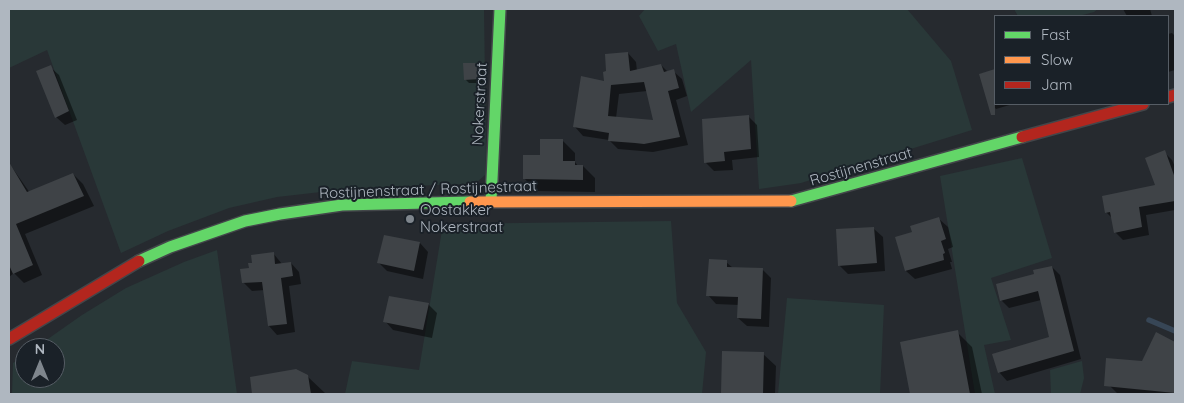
<!DOCTYPE html>
<style>
body{margin:0}
#map{position:relative;width:1184px;height:403px;overflow:hidden;background:#262a2f;font-family:Quicksand,sans-serif}
canvas{display:block}
.frame{position:absolute;inset:0;border:10px solid #afb7c0;pointer-events:none}
.legend{position:absolute;left:994px;top:15px;width:175px;height:90px;box-sizing:border-box;background:#1a2128;border:1px solid #565d65;margin:0;padding:6px 9px;list-style:none;font-size:15px;color:#afb7c0}
.legend li{display:flex;align-items:center;gap:10px;height:25px}
.legend b{width:25px;border:1px solid #565d65}
.north{position:absolute;left:15px;top:338px;width:50px;height:50px;box-sizing:border-box;background:#1a2128;border:1px solid #565d65;border-radius:50%;rotate:0deg;font-size:14px;font-weight:700;line-height:20px;text-align:center;color:#afb7c0}
.north::after{content:'';display:block;margin:auto;width:18px;height:22px;background:#7f868d;clip-path:polygon(50% 0,100% 100%,50% 72%,0 100%)}
</style>
<div id="map">
<canvas width="1184" height="403"></canvas>
<div class="frame"></div>
<ul class="legend">
<li><b style="height:6px;background:#63d668"></b>Fast</li>
<li><b style="height:6px;background:#ff974d"></b>Slow</li>
<li><b style="height:6px;background:#b3261e"></b>Jam</li>
</ul>
<div class="north">N</div>
</div>
<script>
const context = document.querySelector('canvas').getContext('2d');
context.lineJoin = 'round';
function fillPath(path, color) { context.fillStyle = color; context.fill(path, 'evenodd'); }
const poly = rows => new Path2D(rows.map(r => 'M' + r).join(''));
function trace(path, color, width, dash) { context.strokeStyle = color; context.lineWidth = width; context.lineCap = dash ? 'butt' : 'round'; context.setLineDash(dash || []); context.stroke(path); }
function drawText(font, color, halo, rows, align = 'center') {
  context.font = font + ' Quicksand,sans-serif'; context.lineWidth = 4; context.setLineDash([]); context.textBaseline = 'middle'; context.strokeStyle = halo; context.fillStyle = color; for (const [text, x, y, turn = 0] of rows) {
    context.save(); context.translate(x, y); context.rotate((+turn || 0) * Math.PI / 180); context.textAlign = isNaN(turn) ? turn : align; if (halo) context.strokeText(text, 0, 0); context.fillText(text, 0, 0); context.restore();
  }
}
const green = poly([
 [9,9,484,9,486,154,485,175,477,182,465,184,356,188,277,197,229,208,168,231,121,253,47,50,9,68],
 [645,9,907,9,951,61,972,130,801,183,759,189,751,60,691,112,676,44,658,51,639,16],
 [1014,9,1098,9,1094,12,1079,16,1018,16],
 [1022,158,1052,258,991,278,1011,340,984,345,995,394,975,394,940,176],
 [671,221,677,303,706,352,702,394,345,394,352,361,419,370,443,224],
 [217,250,237,394,12,394,13,363,25,355,25,378,55,378,55,348,35,348,82,315,126,288,184,262],
 [787,298,884,305,880,394,778,394],
 [1082,361,1084,378,1080,394,1051,394,1050,370]
]);
const shadow = poly([
 [1123,9,1150,9,1152,16,1127,16],
 [1172,33,1175,36,1175,70,1168,72,1168,34],
 [628,53,636,62,637,71,661,65,668,72,673,71,682,79,687,96,676,100,688,145,653,152,618,149,609,140,583,136,575,127,605,82],
 [647,91,655,122,616,118,619,94],
 [478,64,483,68,484,83,469,83,465,79],
 [50,67,59,75,77,120,65,125,56,117],
 [995,70,995,104,1013,104,996,109,988,100,980,74],
 [748,116,757,125,759,157,732,160,733,170,714,171,706,163],
 [562,140,575,153,575,162,578,166,583,166,595,178,595,192,536,191,524,178],
 [1164,152,1172,160,1175,167,1175,210,1146,215,1149,235,1123,240,1115,232,1113,219,1106,212,1157,186],
 [9,163,30,193,73,174,83,184,94,206,25,234,42,275,24,283,14,273,9,277],
 [939,219,948,227,953,247,948,249,952,262,950,262,952,269,915,279,906,271,896,238,914,233],
 [874,229,883,237,885,271,848,274,839,265],
 [420,243,428,252,423,279,387,271,379,263],
 [273,253,282,264,291,263,299,272,301,284,289,286,295,332,277,335,269,326,265,290,252,291,243,282,250,269],
 [726,262,733,268,762,269,771,278,769,327,747,326,738,318,739,305,716,304,708,295],
 [1052,267,1060,275,1081,359,1007,381,999,372,1051,338,1041,300,1009,308,1001,300],
 [428,304,437,313,432,338,393,330,385,321],
 [957,332,972,347,982,394,911,394,901,343],
 [1156,334,1175,344,1175,394,1117,393,1105,381,1142,362],
 [724,353,763,354,776,366,775,394,723,394],
 [307,376,326,394,254,394,251,378]
]);
const stream = poly([
 [1149,320,1175,331]
]);
const building = poly([
 [628,52,630,71,661,64,664,72,674,69,679,88,668,91,680,137,644,144,635,143,608,141,609,133,573,127,581,76,604,81,603,72,606,71,605,54],
 [644,82,653,120,608,116,611,85],
 [463,63,479,63,480,79,464,80],
 [51,65,69,111,55,118,36,71],
 [995,69,995,115,991,115,979,74],
 [749,115,751,149,724,152,725,161,704,163,702,119],
 [540,139,563,139,563,161,575,161,575,165,583,165,583,180,523,179,523,155,540,155],
 [1165,150,1175,178,1175,201,1139,207,1142,227,1114,233,1110,212,1105,213,1102,196,1155,185,1145,158],
 [9,162,27,192,73,173,84,196,16,224,33,265,13,274,9,265],
 [939,217,946,239,941,241,945,253,943,254,944,260,905,271,895,237,912,232,910,226],
 [874,227,877,263,838,266,836,229],
 [384,235,420,242,414,271,377,263],
 [274,252,275,264,291,262,293,276,281,278,287,324,268,326,262,282,242,283,240,269,249,268,248,263,252,263,251,255],
 [709,259,727,260,727,267,763,268,761,319,737,318,738,297,706,296],
 [1052,266,1074,351,998,373,992,354,1049,337,1038,291,1000,301,996,284,1034,274,1033,270],
 [389,296,429,303,423,330,383,322],
 [958,330,970,394,910,394,900,342],
 [1156,332,1175,342,1175,393,1104,386,1106,358,1142,361],
 [722,351,764,352,763,394,721,394],
 [296,369,308,375,311,394,252,394,250,377]
]);
const fast = poly([
 [491,201,500,9],
 [791,201,1022,137],
 [139,261,170,247,245,221,280,214,342,205,470,202]
]);
const slow = poly([
 [470,202,791,201]
]);
const jam = poly([
 [1168,97,1175,95],
 [1022,137,1143,104],
 [9,339,139,261]
]);
const markers = [
 [410,219,5,"#7f868d"]
];
const streetNames = [
 ["Nokerstraat",480,104,-87],
 ["Rostijnenstraat",861,167,-16],
 ["Rostijnenstraat / Rostijnestraat",428,190,-2]
];
const poiNames = [
 ["Oostakker",420,210],
 ["Nokerstraat",420,227]
];
fillPath(green, '#293838');
fillPath(shadow, '#0007');
trace(stream, '#374656', 5.5);
fillPath(building, '#3f4347');
trace(fast, '#43464a', 14);
trace(slow, '#43464a', 14);
trace(jam, '#43464a', 14);
trace(fast, '#63d668', 11);
trace(slow, '#ff974d', 11);
trace(jam, '#b3261e', 11);
for (const [x, y, r, color] of markers) { const dot = new Path2D(); dot.arc(x, y, r, 0, 2 * Math.PI); context.fillStyle = color; context.fill(dot); trace(dot, '#1a2128', 2); }
drawText('15px', '#afb7c0', '#1a2128', streetNames);
drawText('15px', '#afb7c0', '#1a2128', poiNames, 'left');
</script>
